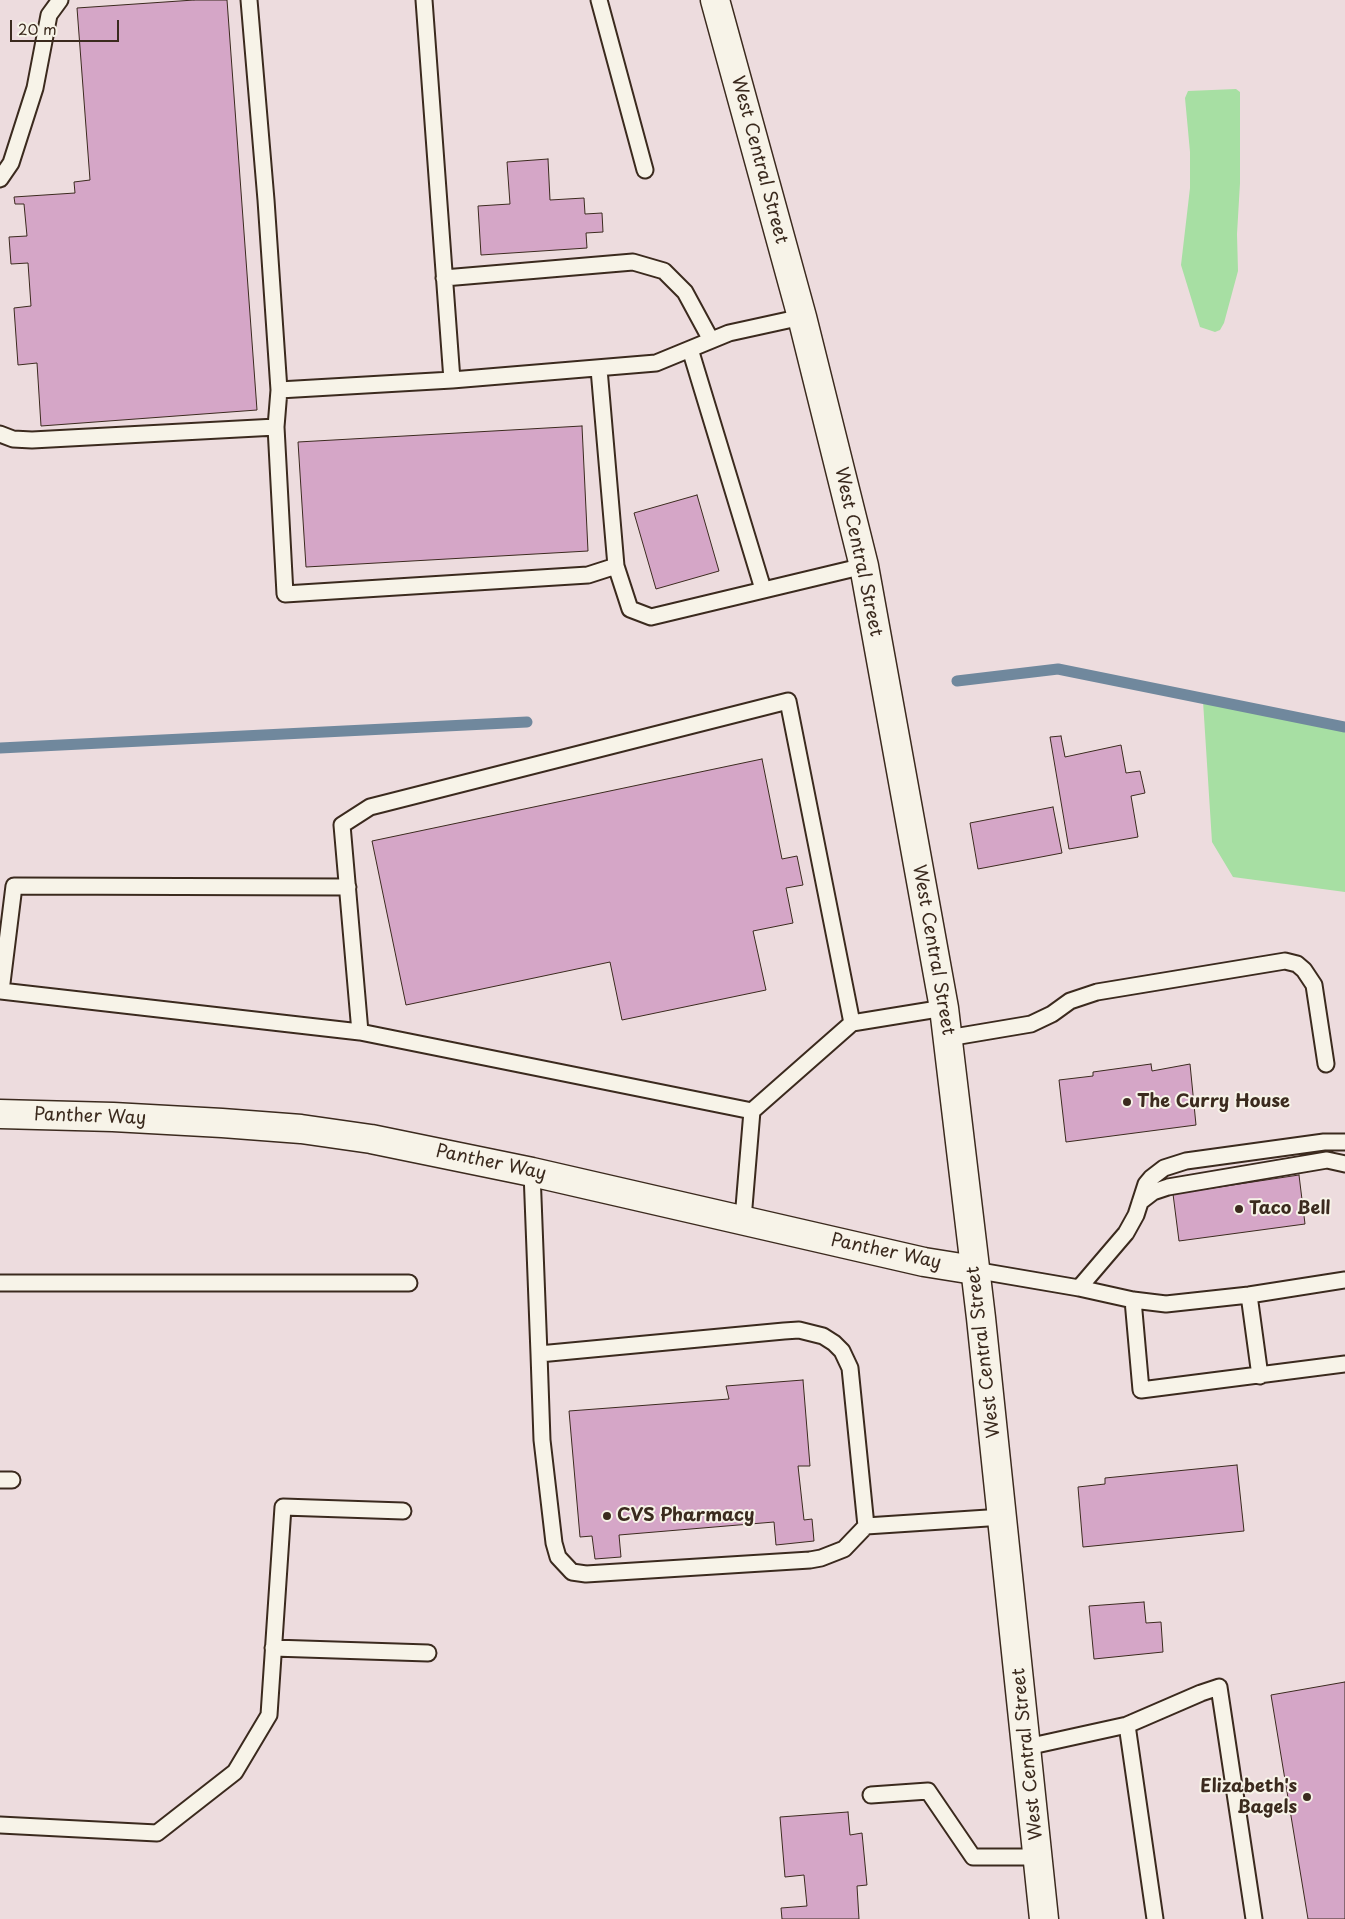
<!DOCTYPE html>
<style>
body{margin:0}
#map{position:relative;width:1345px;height:1919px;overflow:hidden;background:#eddcde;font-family:"Playpen Sans",sans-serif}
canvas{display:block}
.scale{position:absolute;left:10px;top:20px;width:109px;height:22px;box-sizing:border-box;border:2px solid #3b2a1e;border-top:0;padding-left:6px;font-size:15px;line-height:18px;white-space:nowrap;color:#3b2a1e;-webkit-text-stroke:4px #f7f3e8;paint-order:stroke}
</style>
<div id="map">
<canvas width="1345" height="1919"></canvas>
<div class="scale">20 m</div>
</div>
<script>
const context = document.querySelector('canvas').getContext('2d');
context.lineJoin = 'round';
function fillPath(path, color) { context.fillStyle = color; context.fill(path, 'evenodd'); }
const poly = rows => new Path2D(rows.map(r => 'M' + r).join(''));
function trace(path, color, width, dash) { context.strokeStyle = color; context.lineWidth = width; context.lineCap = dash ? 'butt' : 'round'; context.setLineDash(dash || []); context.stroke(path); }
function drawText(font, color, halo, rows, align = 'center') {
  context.font = font + ' "Playpen Sans",sans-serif'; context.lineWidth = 4; context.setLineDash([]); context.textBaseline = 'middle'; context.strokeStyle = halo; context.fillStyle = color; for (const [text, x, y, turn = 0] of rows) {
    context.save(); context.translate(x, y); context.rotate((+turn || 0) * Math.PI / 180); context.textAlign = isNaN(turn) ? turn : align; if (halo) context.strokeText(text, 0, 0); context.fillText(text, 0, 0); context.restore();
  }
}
const green = poly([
 [1236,89,1240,92,1240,183,1237,234,1238,271,1224,323,1220,330,1215,332,1200,327,1181,265,1190,188,1190,152,1185,98,1188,91],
 [1203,701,1316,720,1345,727,1345,892,1233,877,1212,842]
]);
const stream = poly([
 [957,681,1058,669,1345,727],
 [0,748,527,722]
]);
const building = poly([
 [194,0,227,0,257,410,41,426,37,363,18,365,14,308,31,306,28,263,11,264,9,237,27,236,24,204,15,204,14,197,75,193,74,182,90,180,77,8,194,0],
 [548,159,550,200,584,198,585,214,602,213,603,232,586,233,587,248,481,255,478,206,510,204,507,162,548,159],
 [582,426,588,551,306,567,298,442,582,426],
 [697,495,719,571,656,589,634,513,697,495],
 [1061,736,1065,757,1121,745,1126,773,1140,771,1145,793,1131,796,1138,837,1069,849,1050,737,1061,736],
 [762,759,782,859,797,856,803,885,786,888,793,923,753,931,766,990,622,1020,610,962,406,1005,372,841,762,759],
 [1053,807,1062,853,978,869,970,823,1053,807],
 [1151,1064,1152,1071,1190,1064,1196,1125,1066,1142,1059,1080,1093,1076,1093,1072,1151,1064],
 [1299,1175,1305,1224,1179,1241,1173,1194,1299,1175],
 [803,1380,810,1466,798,1466,804,1520,812,1519,814,1541,776,1545,774,1522,619,1535,621,1557,595,1559,592,1536,580,1537,569,1411,729,1399,726,1386,803,1380],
 [1237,1465,1244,1531,1083,1547,1078,1487,1105,1484,1105,1478,1237,1465],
 [1144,1602,1146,1623,1161,1622,1163,1652,1094,1659,1089,1606,1144,1602],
 [1345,1682,1345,1919,1308,1919,1271,1695,1345,1682],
 [848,1812,850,1835,862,1833,867,1885,857,1886,859,1919,782,1919,781,1908,807,1906,804,1875,785,1877,780,1817,848,1812]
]);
const lane = poly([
 [249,0,266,200,279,390],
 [424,0,452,380,656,363,729,333,802,317],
 [599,0,645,170],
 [0,179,11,163,35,88,49,15,60,0],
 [444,278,633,262,664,271,685,292,711,340],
 [690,349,763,589],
 [599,369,616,566,630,609,651,617,864,566],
 [276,427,279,390,452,380],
 [0,434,13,439,32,440,276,427,285,594,588,575,616,566],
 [348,887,14,886,1,991,360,1032],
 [852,1023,944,1008],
 [948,1038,1031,1024,1052,1014,1070,1001,1097,992,1285,961,1297,964,1304,970,1314,985,1326,1064],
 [532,1172,539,1354,784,1331,799,1330,823,1336,834,1343,842,1351,850,1368,866,1526,1003,1517],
 [1140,1202,1153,1192,1168,1187,1327,1160,1345,1164],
 [743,1219,752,1111,360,1032,342,825,370,807,788,701,852,1023,752,1111],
 [974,1270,1079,1288,1133,1300,1166,1304,1249,1295,1345,1280],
 [0,1283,409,1283],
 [1079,1288,1126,1233,1136,1215,1146,1184,1151,1178,1164,1168,1186,1161,1324,1142,1345,1142],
 [1249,1295,1260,1376],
 [1133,1300,1141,1390,1345,1364],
 [539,1354,542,1440,554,1543,558,1557,572,1572,586,1574,810,1560,821,1558,844,1549,866,1526],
 [0,1480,12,1480],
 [273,1648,428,1653],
 [1127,1725,1155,1919],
 [1027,1747,1127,1725,1201,1693,1219,1687,1254,1919],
 [871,1795,928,1791,973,1857,1039,1857],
 [0,1825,157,1833,235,1772,269,1715,283,1507,403,1511]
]);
const street = poly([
 [0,1114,113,1117,222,1123,301,1129,371,1139,532,1172,924,1262,974,1270]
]);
const secondary = poly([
 [715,0,802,317,864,566,944,1008,981,1318,1044,1919]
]);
const markers = [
 [1127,1102,5,"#3b2a1e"],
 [1239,1209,5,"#3b2a1e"],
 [607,1516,5,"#3b2a1e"],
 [1307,1797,5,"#3b2a1e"]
];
const streetNames = [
 ["West Central Street",759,160,75],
 ["West Central Street",858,552,78],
 ["West Central Street",933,950,80],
 ["Panther Way",90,1117,2],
 ["Panther Way",491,1163,12],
 ["Panther Way",886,1252,12],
 ["West Central Street",984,1352,-97],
 ["West Central Street",1028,1754,-96]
];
const poiNames = [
 ["The Curry House",1137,1102],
 ["Taco Bell",1249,1209],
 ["CVS Pharmacy",617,1516],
 ["Elizabeth's",1297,1787,"right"],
 ["Bagels",1297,1808,"right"]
];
fillPath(green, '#a7dfa3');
trace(stream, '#70889d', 11);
fillPath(building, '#d5a6c7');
trace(building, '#3b2a1e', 1);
trace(lane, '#3b2a1e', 19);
trace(street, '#3b2a1e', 31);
trace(secondary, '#3b2a1e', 31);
trace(lane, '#f7f3e8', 15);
trace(street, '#f7f3e8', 28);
trace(secondary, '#f7f3e8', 28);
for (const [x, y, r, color] of markers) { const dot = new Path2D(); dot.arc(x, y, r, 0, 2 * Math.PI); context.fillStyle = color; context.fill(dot); trace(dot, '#f7f3e8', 2); }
drawText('18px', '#3b2a1e', '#f7f3e8', streetNames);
drawText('bold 18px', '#3b2a1e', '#f7f3e8', poiNames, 'left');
</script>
